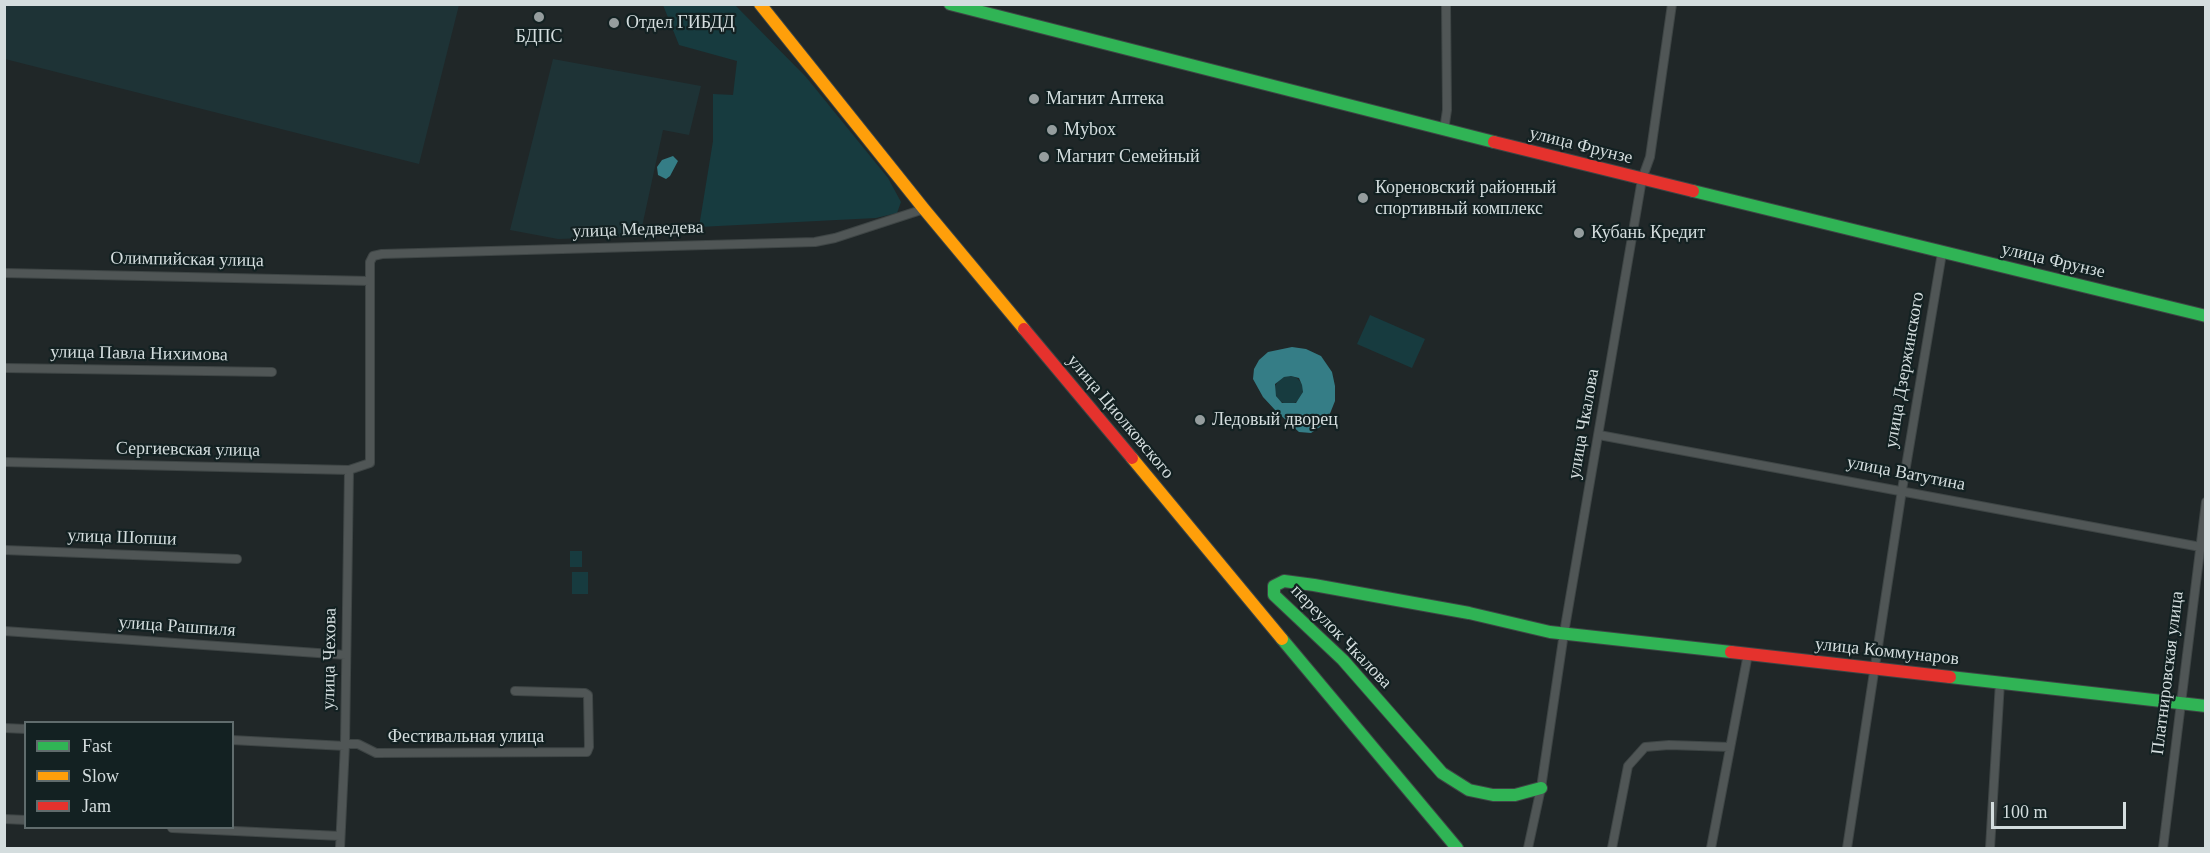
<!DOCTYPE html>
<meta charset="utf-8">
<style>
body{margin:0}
#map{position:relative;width:2210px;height:853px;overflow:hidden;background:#202728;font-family:Georgia,serif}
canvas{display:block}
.frame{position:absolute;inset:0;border:6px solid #d4ddde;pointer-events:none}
.legend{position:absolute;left:24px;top:721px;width:210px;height:108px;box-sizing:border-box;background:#132122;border:2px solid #606c6d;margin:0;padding:8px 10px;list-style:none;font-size:18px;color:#d4ddde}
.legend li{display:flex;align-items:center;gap:12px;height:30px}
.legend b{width:30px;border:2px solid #606c6d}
.scale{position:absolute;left:1991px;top:802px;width:135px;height:27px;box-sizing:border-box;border:3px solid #d4ddde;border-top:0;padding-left:8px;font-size:18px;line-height:21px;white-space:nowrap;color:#d4ddde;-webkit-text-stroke:4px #132122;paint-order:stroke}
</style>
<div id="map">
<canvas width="2210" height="853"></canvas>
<div class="frame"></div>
<ul class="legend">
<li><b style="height:8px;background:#30b455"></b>Fast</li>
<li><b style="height:8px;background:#ff9f0a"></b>Slow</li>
<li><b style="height:8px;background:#e5322d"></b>Jam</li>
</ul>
<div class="scale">100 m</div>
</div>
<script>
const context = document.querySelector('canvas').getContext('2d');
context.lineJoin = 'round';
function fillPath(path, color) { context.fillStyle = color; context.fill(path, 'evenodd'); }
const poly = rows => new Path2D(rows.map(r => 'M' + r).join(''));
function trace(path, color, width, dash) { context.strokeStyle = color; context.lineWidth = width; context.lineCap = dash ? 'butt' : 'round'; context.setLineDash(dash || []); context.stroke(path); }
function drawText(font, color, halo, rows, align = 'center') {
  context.font = font + ' Georgia,serif'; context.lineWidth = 4.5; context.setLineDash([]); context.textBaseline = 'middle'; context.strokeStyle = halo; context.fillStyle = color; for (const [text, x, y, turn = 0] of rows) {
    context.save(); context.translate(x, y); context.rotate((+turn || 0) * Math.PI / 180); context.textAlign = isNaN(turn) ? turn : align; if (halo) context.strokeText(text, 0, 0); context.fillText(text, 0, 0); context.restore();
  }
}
const built = poly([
 [4,5,5,4,459,5,419,164,5,59],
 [553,59,701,86,689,135,663,130,640,236,558,239,510,230]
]);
const green = poly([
 [663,5,735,5,806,77,888,178,901,202,897,213,876,218,699,227,713,141,713,94,733,95,737,61,679,45],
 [1370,315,1425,339,1412,368,1357,344],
 '1275 390a14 14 0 1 1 28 0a14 14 0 1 1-28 0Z',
 [570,551,582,551,582,567,570,567],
 [572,572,588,572,588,594,572,594]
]);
const water = poly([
 [673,156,678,161,670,176,666,179,658,175,657,167,662,160],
 [1292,347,1306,349,1321,356,1332,372,1335,386,1335,401,1329,416,1320,427,1311,433,1299,432,1276,411,1263,397,1253,379,1254,369,1259,360,1268,352],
 [1291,376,1299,378,1302,385,1303,392,1296,403,1282,403,1276,396,1275,384,1284,377]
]);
const street = poly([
 [1444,130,1447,110,1446,4],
 [4,273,370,281],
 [4,368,272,372],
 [1599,435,2206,548],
 [4,462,349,470,370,463,370,262,373,256,382,254,815,242,835,238,924,209],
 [4,550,237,559],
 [4,631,346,655],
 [4,728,26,729],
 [232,740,345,746],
 [345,744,358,744,376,753,587,752,589,747,588,695,585,693,515,691],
 [4,819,26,820],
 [172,828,340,836],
 [340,848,345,744,349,470],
 [1528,848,1541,788,1564,633,1642,179,1650,157,1672,4],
 [1612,848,1628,766,1645,747,1669,745,1730,747],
 [1711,848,1748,654],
 [1847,848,1902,490,1942,253],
 [1990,848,2000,682],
 [2163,848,2206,502]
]);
const fast = poly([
 [950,4,1494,142],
 [1693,191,2206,316],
 [1282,639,1457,848],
 [1950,677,2206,706],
 [1541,788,1515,795,1493,795,1469,790,1442,773,1343,660,1274,595,1274,586,1284,581,1314,585,1469,613,1550,632,1731,652]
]);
const slow = poly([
 [760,4,924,209,1024,329],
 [1132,458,1282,639]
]);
const jam = poly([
 [1494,142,1693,191],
 [1024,329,1132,458],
 [1731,652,1950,677]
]);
const markers = [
 [539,17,6,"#959d9e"],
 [614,23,6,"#959d9e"],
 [1034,99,6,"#959d9e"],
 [1052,130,6,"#959d9e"],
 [1044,157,6,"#959d9e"],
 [1363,198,6,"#959d9e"],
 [1579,233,6,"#959d9e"],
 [1200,420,6,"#959d9e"]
];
const poiNames = [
 ["Отдел ГИБДД",626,23],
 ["БДПС",539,37,"center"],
 ["Магнит Аптека",1046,99],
 ["Mybox",1064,130],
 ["Магнит Семейный",1056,157],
 ["Кореновский районный",1375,188],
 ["спортивный комплекс",1375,209],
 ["Кубань Кредит",1591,233],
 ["Ледовый дворец",1212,420]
];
const streetNames = [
 ["улица Фрунзе",1581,146,14],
 ["улица Медведева",638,230,-2],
 ["Олимпийская улица",187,260,1],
 ["улица Фрунзе",2053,261,13],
 ["улица Павла Нихимова",139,354,1],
 ["улица Дзержинского",1905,370,-80],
 ["улица Циолковского",1120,417,50],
 ["улица Чкалова",1584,424,-80],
 ["Сергиевская улица",188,450,1],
 ["улица Ватутина",1906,474,11],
 ["улица Шопши",122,538,2],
 ["улица Рашпиля",177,627,4],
 ["переулок Чкалова",1341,637,46],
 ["улица Коммунаров",1887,652,6],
 ["улица Чехова",330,659,-89],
 ["Платнировская улица",2168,673,-83],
 ["Фестивальная улица",466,737]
];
fillPath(built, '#1e3336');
fillPath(green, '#173b3f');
fillPath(water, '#357d86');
trace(street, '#3e4545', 10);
trace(fast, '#3e4545', 14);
trace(slow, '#3e4545', 14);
trace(jam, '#3e4545', 14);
trace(street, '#505656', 8);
trace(fast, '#30b455', 12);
trace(slow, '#ff9f0a', 12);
trace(jam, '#e5322d', 12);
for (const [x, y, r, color] of markers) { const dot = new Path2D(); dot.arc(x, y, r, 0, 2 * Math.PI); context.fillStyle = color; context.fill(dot); trace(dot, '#132122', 2); }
drawText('18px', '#d4ddde', '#132122', poiNames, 'left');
drawText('18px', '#d4ddde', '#132122', streetNames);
</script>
